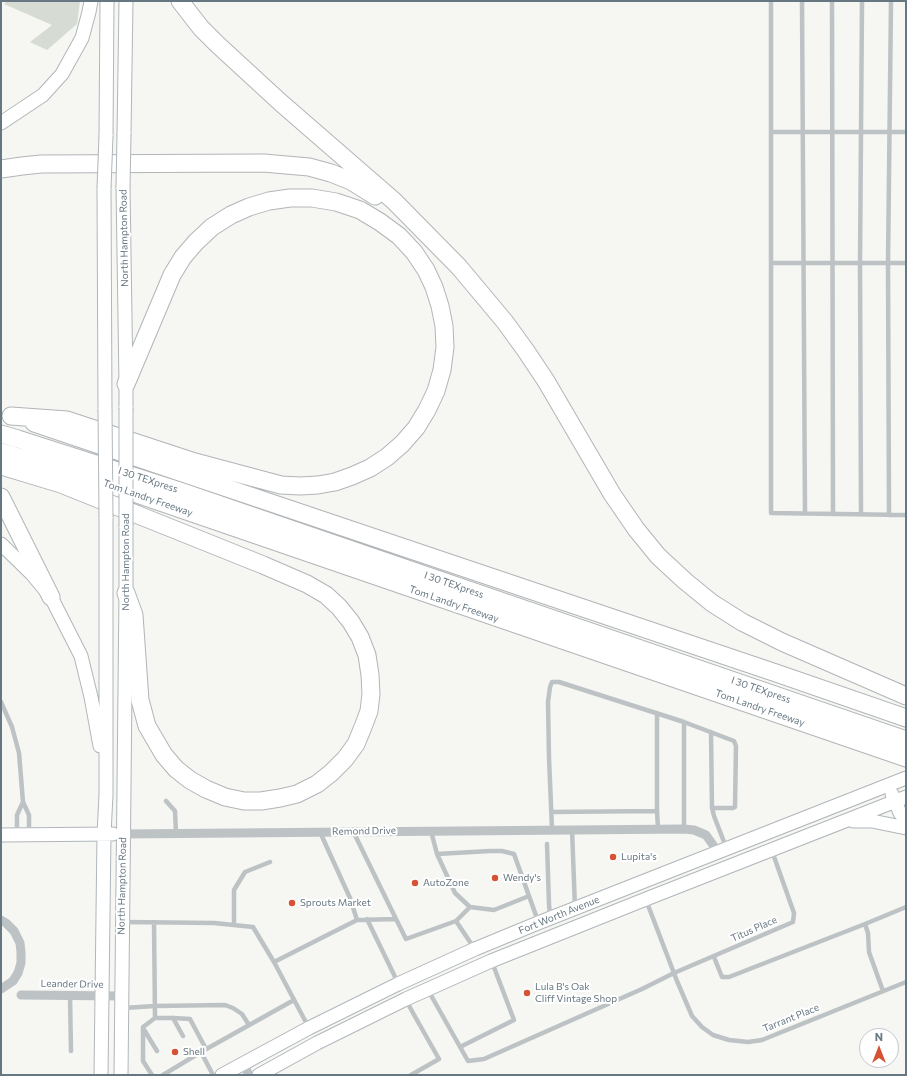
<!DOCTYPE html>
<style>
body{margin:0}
#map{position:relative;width:907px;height:1076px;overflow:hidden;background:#f6f6f3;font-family:Commissioner,sans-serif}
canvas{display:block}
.frame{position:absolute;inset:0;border:2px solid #677782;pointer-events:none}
.north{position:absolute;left:859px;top:1028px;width:40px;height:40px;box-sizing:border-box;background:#fff;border:1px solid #c2c9cd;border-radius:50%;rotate:0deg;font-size:11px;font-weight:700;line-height:16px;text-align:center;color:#677782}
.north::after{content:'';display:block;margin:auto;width:14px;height:18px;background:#d55234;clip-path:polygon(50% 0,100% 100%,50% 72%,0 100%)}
</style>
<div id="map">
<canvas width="907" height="1076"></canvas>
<div class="frame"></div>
<div class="north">N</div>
</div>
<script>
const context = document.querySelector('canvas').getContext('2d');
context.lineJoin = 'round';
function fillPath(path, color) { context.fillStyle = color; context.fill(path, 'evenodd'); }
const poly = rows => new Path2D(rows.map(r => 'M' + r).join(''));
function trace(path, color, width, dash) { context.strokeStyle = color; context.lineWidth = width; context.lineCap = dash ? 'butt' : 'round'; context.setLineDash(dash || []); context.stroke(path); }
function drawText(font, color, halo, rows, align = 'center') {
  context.font = font + ' Commissioner,sans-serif'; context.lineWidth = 4; context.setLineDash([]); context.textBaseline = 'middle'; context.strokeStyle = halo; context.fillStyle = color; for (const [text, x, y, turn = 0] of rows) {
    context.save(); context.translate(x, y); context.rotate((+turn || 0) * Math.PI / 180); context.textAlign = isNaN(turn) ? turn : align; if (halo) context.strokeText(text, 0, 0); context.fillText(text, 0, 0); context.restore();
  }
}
const green = poly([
 [7,1,80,1,77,24,47,50,30,42,52,25,4,4]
]);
const lane = poly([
 [771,1,771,513,906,515],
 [802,1,805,513],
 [832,1,833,514],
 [771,132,906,132],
 [771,263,906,263],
 [861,514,860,263,862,1],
 [889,515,888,263,891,1],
 [1,702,12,727,19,753,23,802,29,815,29,833],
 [657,713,657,811],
 [684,722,734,741,736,746,735,807,733,808,712,808],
 [711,732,712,808,714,816,726,847],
 [166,801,175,811,176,833],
 [551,812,657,811,658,828],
 [552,829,549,758,548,702,550,687,552,682,559,682,684,722,684,829],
 [572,829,575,908],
 [353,831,396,919],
 [431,831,437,854,455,893,470,907,494,910,529,896,538,921],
 [320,832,350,898,357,920],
 [17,833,17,815,23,802],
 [547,844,549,904,550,916],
 [437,854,490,851,502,851,514,854,529,896],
 [646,900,677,981,692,1016,702,1027,713,1035,729,1040,748,1042,762,1040,906,982],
 [367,919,398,983],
 [456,921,470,907],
 [124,922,214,923,253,927,274,962,309,1028],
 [154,922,155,1018],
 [234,924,234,890,245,872,270,862],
 [865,924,906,907],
 [714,957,722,977,729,977,865,924,868,933,869,952,883,991],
 [274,962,357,920,396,919,406,939,456,921,474,948],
 [428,990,468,1061,484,1059,642,989,674,973,793,922,794,913,772,851],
 [70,995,71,1051],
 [406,1000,413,1013,439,1059,411,1075],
 [123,1008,155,1006,225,1005,233,1008,242,1014,249,1025],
 [173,1018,183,1036],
 [143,1028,157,1051],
 [460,1047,514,1020,492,962],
 [152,1075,143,1061,143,1027,155,1018,173,1018,190,1019,206,1049],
 [163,1075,201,1052],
 [213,1075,201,1052,294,1000]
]);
const street = poly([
 [123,834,684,829,694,830,706,835,718,852],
 [1,920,6,923,14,931,20,943,21,952,21,963,18,973,13,981,1,989],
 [21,995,121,996],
 [243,1063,249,1075]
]);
const secondary = poly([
 [1,123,43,95,62,74,82,38,89,12,91,1],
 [124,134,126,1],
 [106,136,107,1],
 [123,187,126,384,126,408],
 [104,188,105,410],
 [1,544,32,574,51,597,81,656,91,697,100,746],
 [892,794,900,813,906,820],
 [853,821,872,821,906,828],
 [1,835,113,834],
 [101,1075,104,834,106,795,106,517],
 [121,1075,126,593,126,526],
 [222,1075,309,1028,398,984,475,949,538,923,906,778],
 [259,1075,317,1043,406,999,491,961,646,899,906,797]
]);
const highway = poly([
 [180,1,201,28,217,44,280,102,394,201,459,267,505,322,526,351,546,381,612,494,636,529,658,556,685,581,712,603,742,622,782,642,906,696],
 [1,169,22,166,41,164,264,163,286,165,309,167,331,173,351,181,375,196],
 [11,416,67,420,195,462,281,485,300,486,318,485,335,482,352,476,370,468,387,457,402,444,416,428,427,410,436,391,442,370,445,347,444,326,440,306,434,287,426,270,414,252,399,236,380,222,360,210,336,202,312,198,290,198,269,201,249,207,231,215,212,227,196,242,183,257,172,275,126,384],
 [34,423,776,673,906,718],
 [1,434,18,439,180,491,906,740],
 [1,452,96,480,906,758],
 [1,466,61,484,263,565,307,584,326,595,339,607,351,622,360,637,367,655,370,675,371,694,369,711,363,727,356,744,345,759,331,773,317,784,297,794,280,798,261,801,244,801,225,797,206,789,190,780,176,769,164,755,147,726,140,700,134,615,126,593],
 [1,497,51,597]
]);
const secondaryBridge = poly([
 [123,187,124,134],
 [104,188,106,136],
 [126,408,126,526],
 [105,410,106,517]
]);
const markers = [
 [613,857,4,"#d55234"],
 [495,878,4,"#d55234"],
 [415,883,4,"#d55234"],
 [292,903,4,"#d55234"],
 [527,993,4,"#d55234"],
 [175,1052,4,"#d55234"]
];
const streetNames = [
 ["North Hampton Road",124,238,-91],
 ["I 30 TEXpress",148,480,18],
 ["Tom Landry Freeway",148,498,19],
 ["North Hampton Road",126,562,-90],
 ["I 30 TEXpress",454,585,19],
 ["Tom Landry Freeway",454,604,19],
 ["I 30 TEXpress",761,690,19],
 ["Tom Landry Freeway",760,708,19],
 ["Remond Drive",364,831,-1],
 ["North Hampton Road",122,886,-89],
 ["Fort Worth Avenue",559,915,-22],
 ["Titus Place",754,929,-24],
 ["Leander Drive",72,984,1],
 ["Tarrant Place",791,1018,-22]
];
const poiNames = [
 ["Lupita's",621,857],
 ["Wendy's",503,878],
 ["AutoZone",423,883],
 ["Sprouts Market",300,903],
 ["Lula B's Oak",535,987],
 ["Cliff Vintage Shop",535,999],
 ["Shell",183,1052]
];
fillPath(green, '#d6dbd3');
trace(secondary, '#b0b6ba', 15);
trace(highway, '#b1b5b8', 19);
trace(lane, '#bdc2c5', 4.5);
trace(street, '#bdc2c5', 9);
trace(secondary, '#fff', 13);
trace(highway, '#fff', 17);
trace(secondaryBridge, '#b0b6ba', 15, []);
trace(secondaryBridge, '#fff', 13);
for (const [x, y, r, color] of markers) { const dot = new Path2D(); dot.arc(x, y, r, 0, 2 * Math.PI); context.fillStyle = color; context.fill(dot); trace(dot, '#fff', 1.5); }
drawText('10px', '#677782', '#fff', streetNames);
drawText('10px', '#677782', '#fff', poiNames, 'left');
</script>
